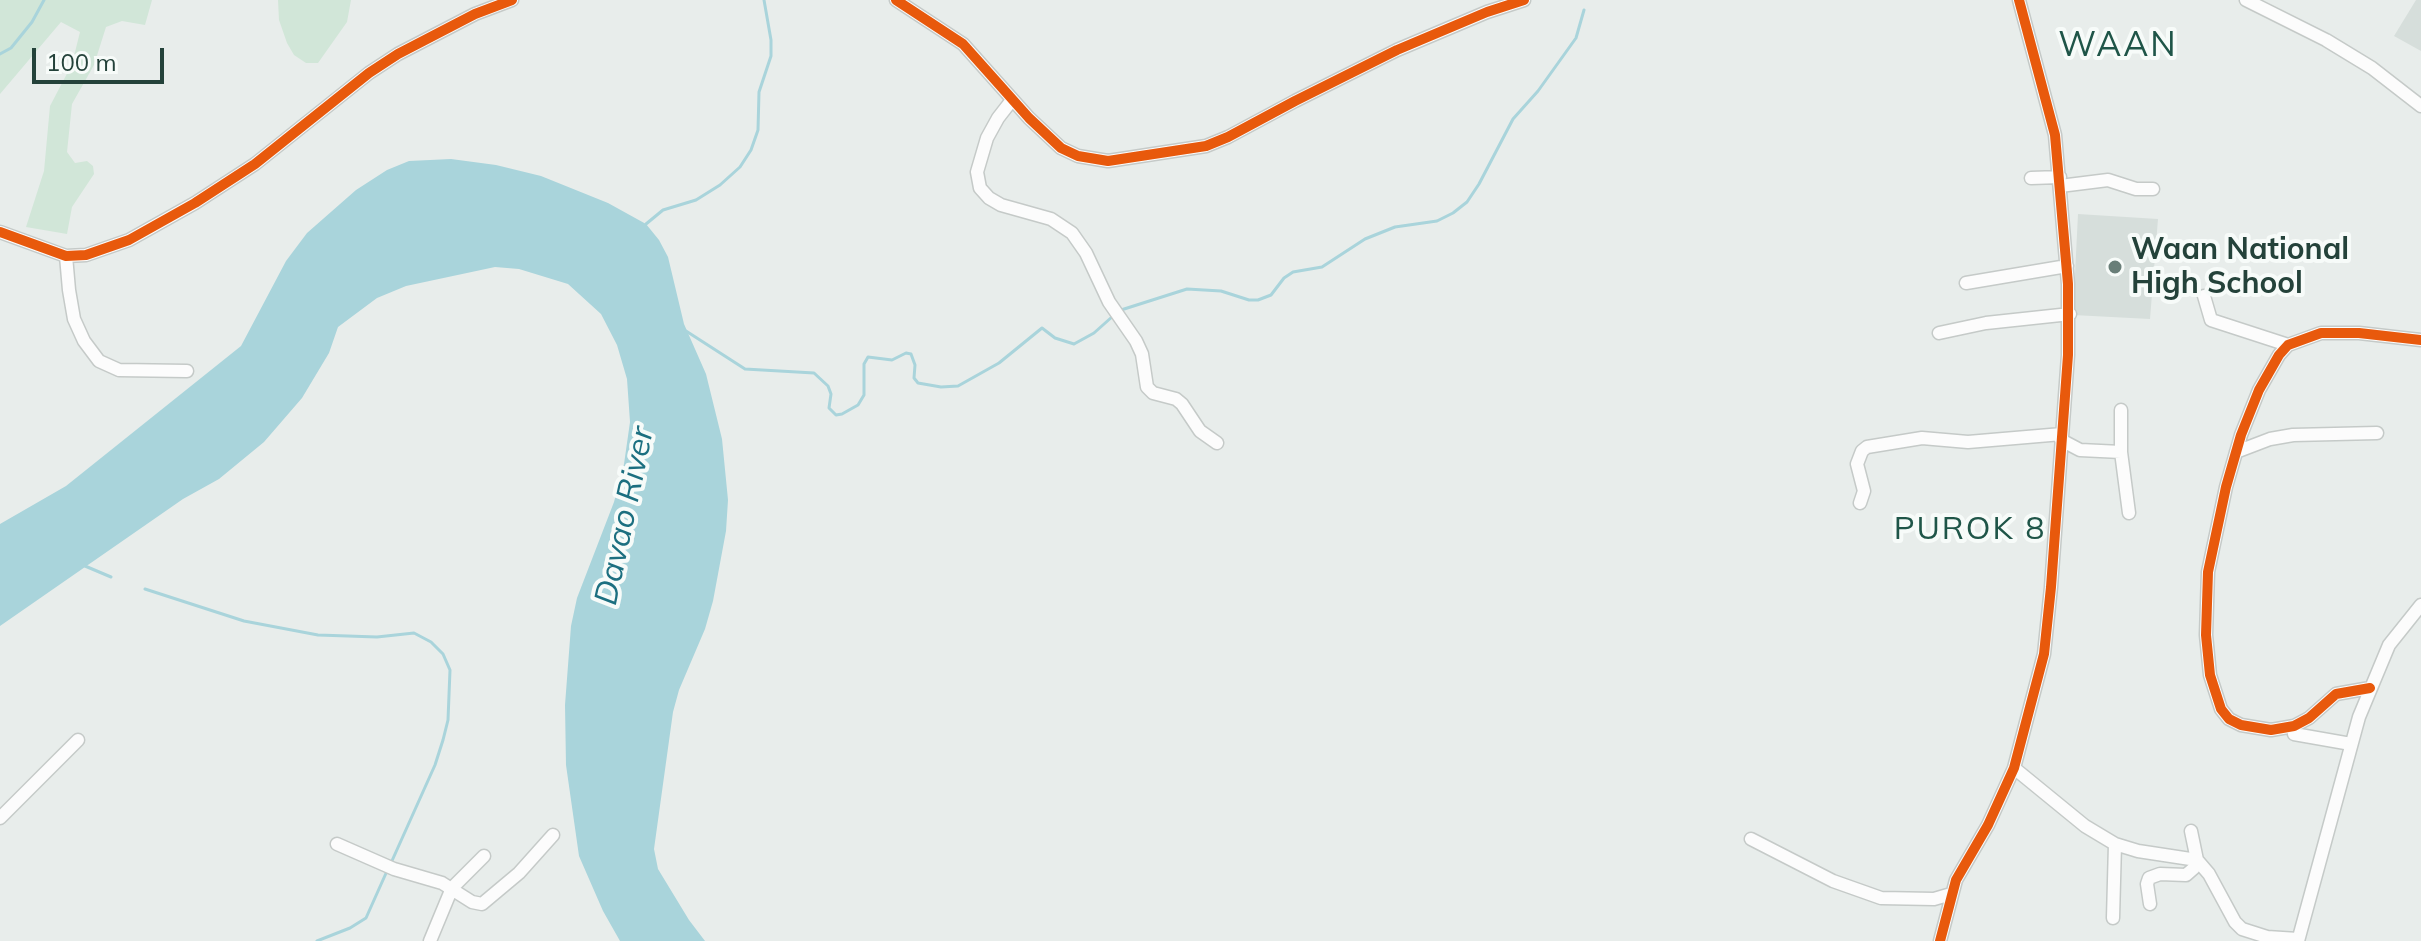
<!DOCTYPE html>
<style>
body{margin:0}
#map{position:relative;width:2421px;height:941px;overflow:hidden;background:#e8edeb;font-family:Mulish,sans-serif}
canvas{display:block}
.scale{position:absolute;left:32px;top:48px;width:132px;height:36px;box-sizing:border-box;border:4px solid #24423a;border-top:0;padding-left:10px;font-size:24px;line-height:28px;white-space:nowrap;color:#24423a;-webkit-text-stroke:6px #f7fbf9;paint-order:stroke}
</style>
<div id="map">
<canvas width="2421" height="941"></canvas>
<div class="scale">100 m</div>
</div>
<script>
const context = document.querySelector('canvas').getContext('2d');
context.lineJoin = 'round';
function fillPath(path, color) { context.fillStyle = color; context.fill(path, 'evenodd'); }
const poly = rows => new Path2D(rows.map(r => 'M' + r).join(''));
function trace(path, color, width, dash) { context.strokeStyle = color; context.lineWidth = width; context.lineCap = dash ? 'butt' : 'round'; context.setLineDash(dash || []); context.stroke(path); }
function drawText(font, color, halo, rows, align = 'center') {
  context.font = font + ' Mulish,sans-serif'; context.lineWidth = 8; context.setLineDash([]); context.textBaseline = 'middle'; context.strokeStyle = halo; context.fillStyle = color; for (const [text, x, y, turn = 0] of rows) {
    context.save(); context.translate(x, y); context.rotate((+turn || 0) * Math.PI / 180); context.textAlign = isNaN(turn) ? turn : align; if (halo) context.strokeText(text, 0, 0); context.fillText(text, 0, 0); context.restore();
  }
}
const built = poly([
 [2416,0,2421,0,2421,51,2394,36],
 [2078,214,2158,219,2150,319,2073,315]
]);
const green = poly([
 [0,0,152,0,145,25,122,21,106,27,94,65,72,104,67,152,75,163,87,161,93,166,94,174,72,207,67,234,26,227,44,171,50,106,72,64,80,32,61,22,0,94],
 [278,0,351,0,347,22,318,63,306,63,294,55,287,43,279,20]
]);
const water = poly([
 [451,159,496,165,541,176,608,203,646,224,659,240,668,257,684,324,706,374,722,439,728,500,726,531,713,601,705,629,679,690,673,712,654,849,658,869,689,920,705,941,620,941,603,911,579,856,566,765,565,705,571,626,577,598,614,502,624,464,630,422,627,379,617,345,601,314,568,284,519,269,495,267,406,286,377,298,338,327,329,353,302,398,264,442,219,479,183,499,0,626,0,524,66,486,241,346,286,261,307,233,356,190,387,170,409,161]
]);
const stream = poly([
 [0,54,11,48,32,22,44,0],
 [646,224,663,210,696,200,720,185,740,167,751,150,758,130,759,92,771,56,771,40,764,0],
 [1121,310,1187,289,1221,291,1249,300,1258,300,1271,295,1284,278,1293,272,1322,267,1365,239,1395,227,1437,221,1453,213,1467,202,1479,184,1513,119,1538,91,1576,38,1584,10],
 [686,331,745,369,814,373,828,386,831,394,829,408,836,415,842,414,858,405,864,395,864,364,868,357,892,360,906,353,911,354,915,365,914,378,918,383,941,387,958,386,999,363,1042,328,1055,338,1074,344,1094,333,1113,316],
 [85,566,111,577],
 [145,589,244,621,318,635,377,637,414,633,431,642,443,654,450,670,448,720,443,740,435,765,391,863],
 [317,941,350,928,366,918,387,871]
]);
const minor = poly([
 [896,0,963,44,1029,118,1061,148,1078,156,1108,161,1206,146,1228,137,1295,101,1397,50,1487,12,1524,0],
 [2246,0,2326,40,2372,68,2421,106],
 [1012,100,998,118,987,138,977,172,980,188,989,198,1001,205,1051,219,1072,233,1086,253,1109,302,1136,341,1142,354,1147,387,1153,393,1176,399,1182,404,1200,431,1217,443],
 [2031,178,2060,177],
 [2060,186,2108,180,2136,189,2153,189],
 [0,232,66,256,86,255,129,240,195,203,255,164,369,73,398,54,475,14,512,0],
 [66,256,69,290,74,319,84,341,99,361,119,370,187,371],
 [1966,283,2067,266],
 [2204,296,2211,320,2288,345],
 [1939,333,1986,323,2070,314],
 [2061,440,2080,450,2121,452,2121,410],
 [2121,452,2129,513],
 [2236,452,2270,439,2293,435,2377,433],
 [1860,503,1864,491,1857,464,1862,451,1867,447,1922,438,1968,442,2062,434],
 [2370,688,2336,694,2309,718,2294,726,2271,730,2241,725,2229,719,2221,709,2210,675,2206,635,2208,572,2226,487,2241,435,2259,390,2279,355,2288,345,2321,333,2359,333,2421,340],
 [2294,734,2351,744],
 [2014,768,2085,826,2115,844,2138,851,2197,860,2209,874,2235,922,2242,929,2267,937,2298,939],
 [0,818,78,740],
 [1751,839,1833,881,1881,898,1934,899,1951,894],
 [337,844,394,869,442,883,472,902,482,904,519,873,553,835],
 [2150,904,2147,884,2149,878,2160,874,2186,875,2194,868,2197,860,2191,831],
 [2113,918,2115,844],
 [430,941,452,888,484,856],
 [1940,941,1956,880,1988,825,2014,768,2044,654,2051,587,2068,355,2068,284,2055,135,2019,0],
 [2298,941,2359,717,2389,645,2421,605]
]);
const cycleway = poly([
 [896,0,963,44,1029,118,1061,148,1078,156,1108,161,1206,146,1228,137,1295,101,1397,50,1487,12,1524,0],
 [0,232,66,256,86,255,129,240,195,203,255,164,369,73,398,54,475,14,512,0],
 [2370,688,2336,694,2309,718,2294,726,2271,730,2241,725,2229,719,2221,709,2210,675,2206,635,2208,572,2226,487,2241,435,2259,390,2279,355,2288,345,2321,333,2359,333,2421,340],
 [1940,941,1956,880,1988,825,2014,768,2044,654,2051,587,2068,355,2068,284,2055,135,2019,0]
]);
const markers = [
 [2115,267,8,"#697e78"]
];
const poiNames = [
 ["Waan National",2131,250],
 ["High School",2131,284]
];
const waterNames = [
 ["Davao River",625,516,-78]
];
const neighbourhoodNames = [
 ["PUROK 8",1970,529]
];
const quarterNames = [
 ["WAAN",2118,46]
];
fillPath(built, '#d6dedb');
fillPath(green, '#d1e6d8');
fillPath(water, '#a9d4db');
trace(stream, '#a9d4db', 3);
trace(minor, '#c5cac8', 15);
trace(minor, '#fcfcfc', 12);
trace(cycleway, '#e8590c', 10);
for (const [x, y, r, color] of markers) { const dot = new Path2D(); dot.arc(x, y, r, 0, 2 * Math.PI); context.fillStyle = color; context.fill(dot); trace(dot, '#f7fbf9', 3); }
drawText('bold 30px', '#24423a', '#f7fbf9', poiNames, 'left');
drawText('italic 32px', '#1c6f80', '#f7fbf9', waterNames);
context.letterSpacing = '2px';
drawText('32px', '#1f5548', '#f7fbf9', neighbourhoodNames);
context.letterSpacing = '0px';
context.letterSpacing = '2px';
drawText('34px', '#1f5548', '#f7fbf9', quarterNames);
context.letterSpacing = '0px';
</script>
